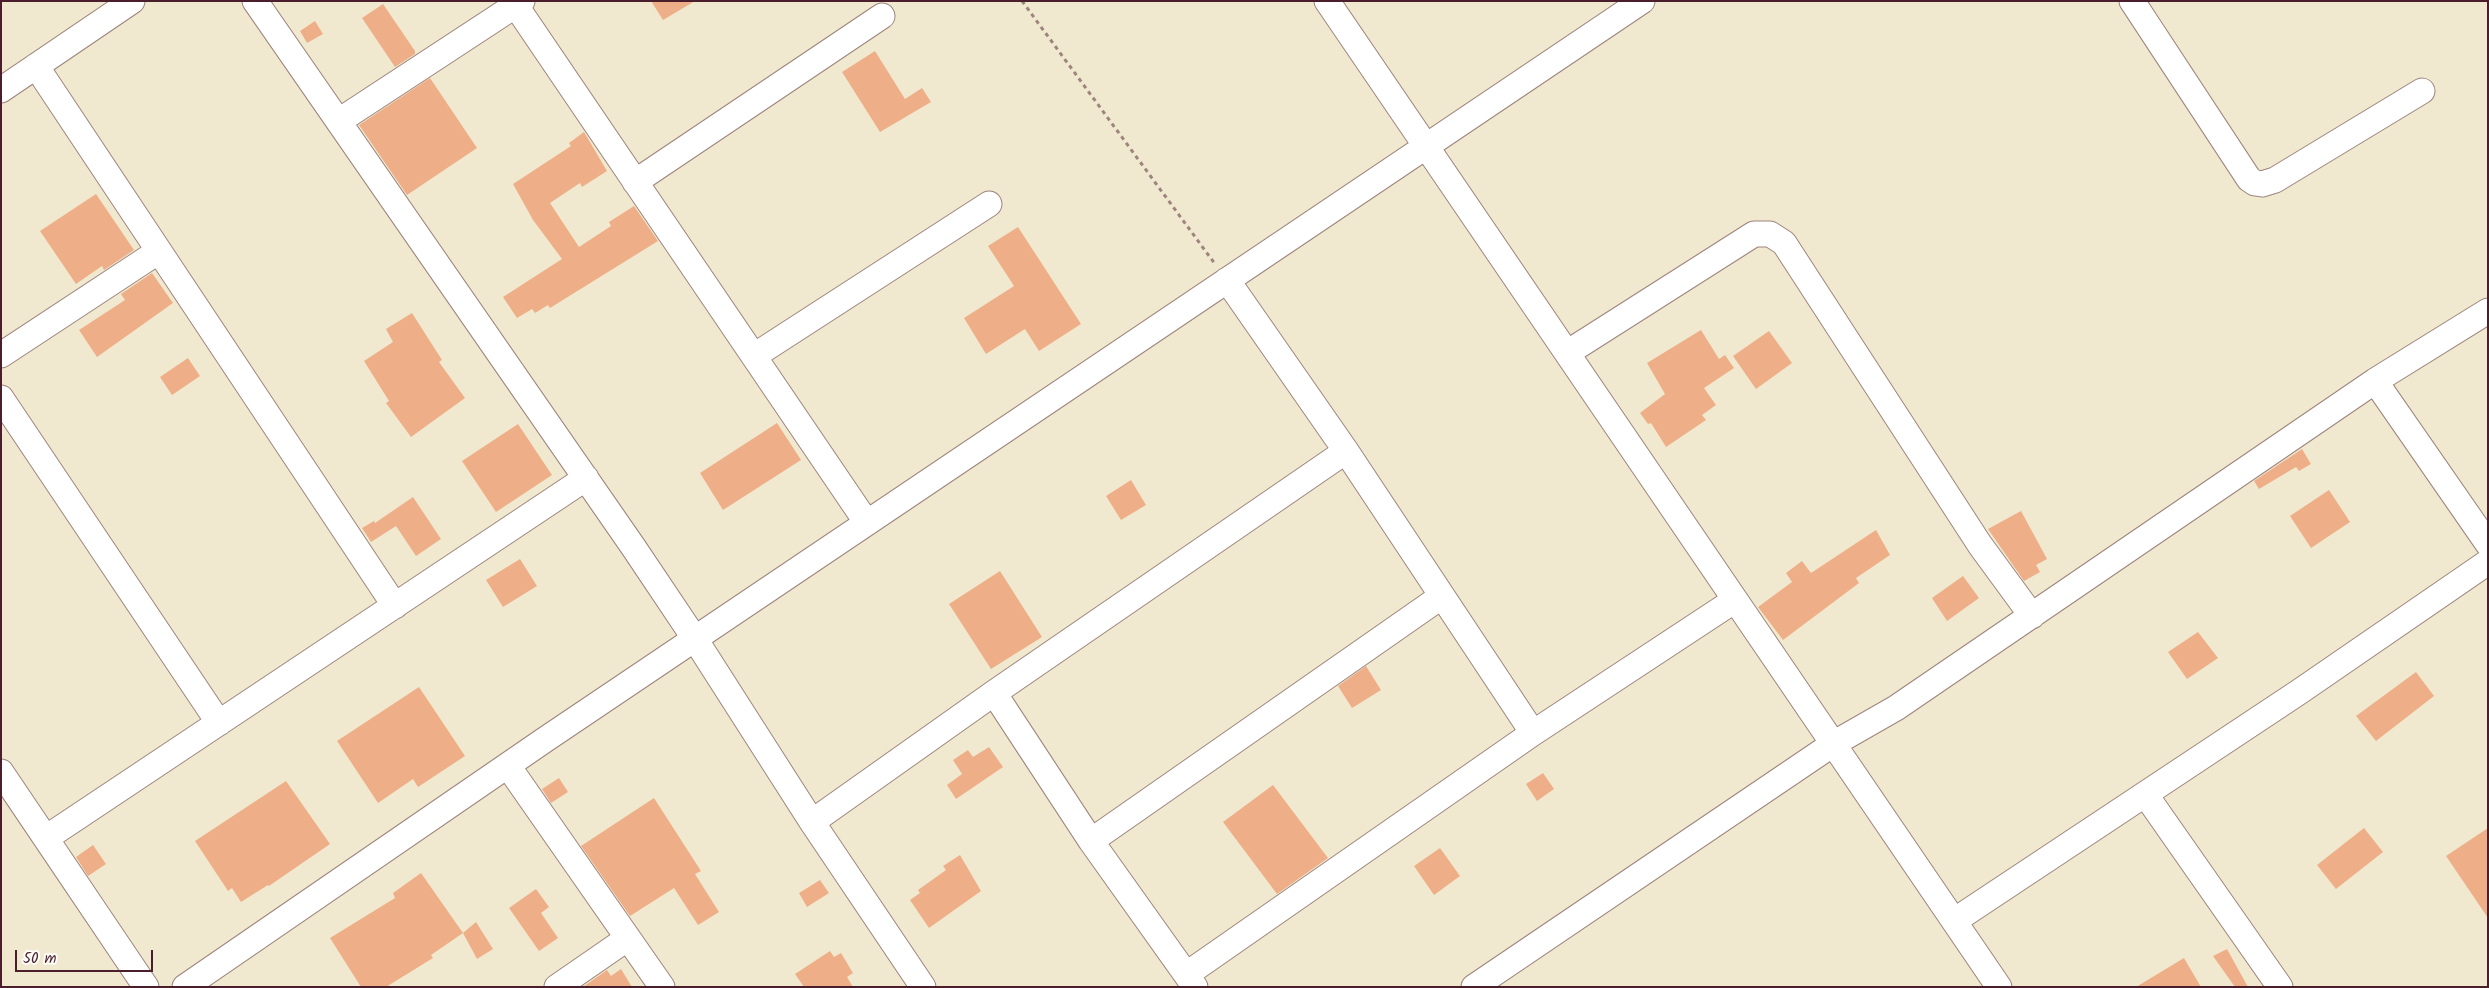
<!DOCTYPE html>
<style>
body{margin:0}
#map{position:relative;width:2489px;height:988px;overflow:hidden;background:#f0e9cf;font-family:Kalam,sans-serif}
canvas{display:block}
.frame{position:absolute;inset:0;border:2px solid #4a1f2b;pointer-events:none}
.scale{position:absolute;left:15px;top:950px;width:138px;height:22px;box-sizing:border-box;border:2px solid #4a1f2b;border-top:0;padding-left:6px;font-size:15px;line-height:18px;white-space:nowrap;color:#4a1f2b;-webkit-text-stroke:4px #fdfcf7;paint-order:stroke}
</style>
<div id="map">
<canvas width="2489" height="988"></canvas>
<div class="frame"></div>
<div class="scale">50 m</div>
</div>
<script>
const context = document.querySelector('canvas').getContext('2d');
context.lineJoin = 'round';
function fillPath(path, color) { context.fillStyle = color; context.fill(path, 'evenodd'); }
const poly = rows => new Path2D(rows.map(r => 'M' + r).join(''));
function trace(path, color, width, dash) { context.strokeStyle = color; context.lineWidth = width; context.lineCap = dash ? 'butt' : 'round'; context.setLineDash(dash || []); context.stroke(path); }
const building = poly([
 [651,1,695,1,663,20],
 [383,4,415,51,415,54,395,67,362,18],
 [315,21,323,34,307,43,300,31],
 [875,51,905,99,922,88,931,102,880,132,842,72],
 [430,78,477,148,407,195,359,125],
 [584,132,607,171,582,187,580,183,550,203,579,247,611,226,609,222,634,206,658,241,550,308,548,305,535,313,532,309,517,318,503,297,562,259,533,220,513,184,571,146,569,143],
 [96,194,134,250,104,270,102,266,76,284,40,231],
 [1018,227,1081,324,1039,351,1025,329,986,354,964,318,1014,286,988,246],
 [152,273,173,303,97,357,79,330,125,300,121,294],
 [412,313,442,360,439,362,465,398,411,437,386,403,389,401,364,361,393,342,386,329],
 [1701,330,1719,359,1725,355,1734,368,1704,388,1716,405,1702,415,1706,420,1666,447,1651,423,1648,424,1640,413,1665,394,1647,363],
 [1769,331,1792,363,1756,389,1733,356],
 [188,358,200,376,172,395,160,377],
 [777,423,801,460,723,510,700,473],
 [518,424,552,475,496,512,462,461],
 [2302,449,2311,464,2299,471,2296,467,2259,489,2254,481],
 [1131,480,1146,505,1121,520,1106,496],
 [2329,490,2350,522,2311,548,2290,516],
 [413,497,441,539,416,556,396,526,371,542,362,528,374,521,375,523],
 [2021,511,2047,559,2036,565,2040,572,2024,581,1988,529],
 [1876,530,1890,555,1856,578,1859,583,1783,640,1758,607,1792,582,1786,573,1802,561,1811,573],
 [520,559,537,586,503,607,486,580],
 [1000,571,1042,637,991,669,949,604],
 [1963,576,1979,598,1947,621,1932,598],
 [2198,632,2218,658,2187,679,2168,652],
 [1366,666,1381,690,1352,708,1338,686],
 [2416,672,2434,696,2376,741,2356,716],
 [419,687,465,756,418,787,413,779,378,803,337,741],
 [989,747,1003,767,956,799,947,785,962,774,953,760,968,750,973,757],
 [1543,773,1554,789,1537,801,1526,784],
 [559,778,568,792,551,803,542,789],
 [286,781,330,844,269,886,268,885,241,902,232,888,228,891,195,841],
 [1273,785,1328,858,1277,894,1223,822],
 [654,798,701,871,695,874,719,912,698,925,674,888,630,916,581,846],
 [2364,828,2383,852,2336,889,2317,865],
 [2488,828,2488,918,2446,856],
 [93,845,106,864,88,876,76,857],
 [1440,848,1460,876,1434,895,1414,866],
 [960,855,981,891,929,928,910,900,920,893,918,890,946,870,943,866],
 [421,873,463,933,431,955,433,958,386,987,361,987,330,938,395,898,393,893],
 [820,880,829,893,807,907,799,893],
 [536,889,549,907,541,913,558,938,539,951,509,908],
 [476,922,493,949,477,959,463,933],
 [2227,949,2248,987,2235,987,2213,956],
 [830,951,834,957,841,953,853,973,847,977,853,987,804,987,795,974],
 [2184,958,2201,987,2136,987],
 [621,969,632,987,583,987,607,970,611,976]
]);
const path = poly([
 [1022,1,1215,264]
]);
const minor = poly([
 [255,1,634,548,695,639,812,822,923,987],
 [1327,1,1999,987],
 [2132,1,2249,179,2255,183,2262,184,2275,180,2422,91],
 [516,6,867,523],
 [36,66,395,606],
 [1,90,132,1],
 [339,121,522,1],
 [635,182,882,16],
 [1227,280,1346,451,1533,733],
 [1567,353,1754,234,1770,234,1784,243,1980,545,2032,616],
 [1,355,159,251],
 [754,356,989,204],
 [2375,381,2488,544],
 [1,398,219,723],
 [994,693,1091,841,1195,987],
 [508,766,662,987],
 [1,772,146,987],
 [2145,794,2280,987],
 [812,822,994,693,1346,451],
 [46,838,586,478],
 [1091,841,1442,596],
 [1954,921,2299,692,2488,562],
 [1187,974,1533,733,1735,600],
 [185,987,546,739,1642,1],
 [557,987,628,938],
 [1474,987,1833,744,1896,708,2375,381,2488,311]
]);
fillPath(building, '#eeaf88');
trace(minor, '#9d847d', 27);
trace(path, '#9d847d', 3, [4, 4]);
trace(minor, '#fff', 25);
</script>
